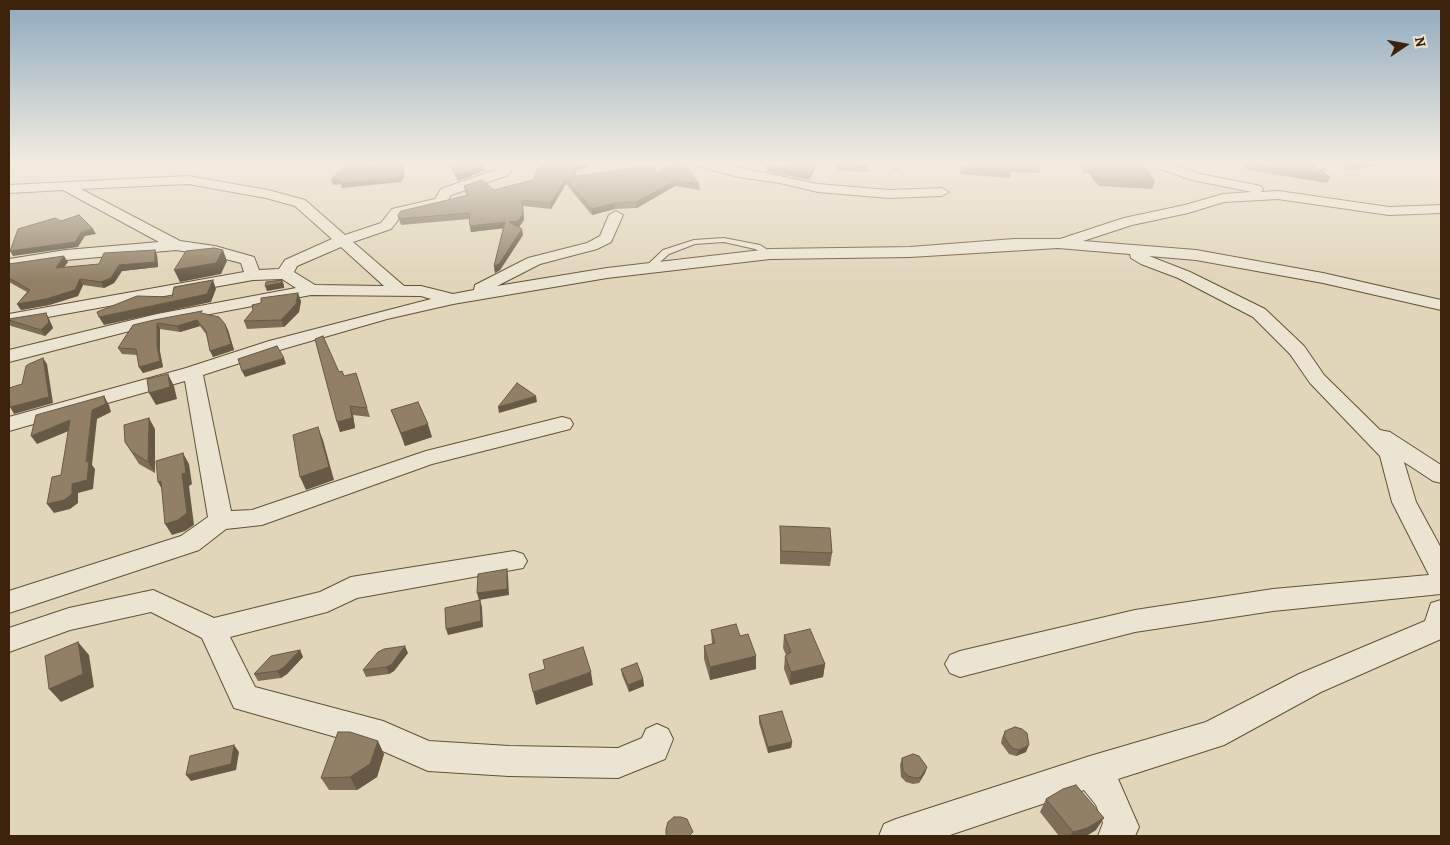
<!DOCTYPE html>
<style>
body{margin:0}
#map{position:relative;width:1450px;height:845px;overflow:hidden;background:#e1d5ba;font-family:Alegreya,serif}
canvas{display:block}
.frame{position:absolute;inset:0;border:10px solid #3d230b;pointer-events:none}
.north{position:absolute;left:1380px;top:20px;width:50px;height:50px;-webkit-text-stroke:4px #ece4d2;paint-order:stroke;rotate:78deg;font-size:14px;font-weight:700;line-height:20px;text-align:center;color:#3d230b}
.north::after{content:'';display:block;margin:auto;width:18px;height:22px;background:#3d230b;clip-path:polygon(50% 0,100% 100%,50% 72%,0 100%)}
</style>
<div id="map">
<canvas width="1450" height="845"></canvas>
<div class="frame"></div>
<div class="north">N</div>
</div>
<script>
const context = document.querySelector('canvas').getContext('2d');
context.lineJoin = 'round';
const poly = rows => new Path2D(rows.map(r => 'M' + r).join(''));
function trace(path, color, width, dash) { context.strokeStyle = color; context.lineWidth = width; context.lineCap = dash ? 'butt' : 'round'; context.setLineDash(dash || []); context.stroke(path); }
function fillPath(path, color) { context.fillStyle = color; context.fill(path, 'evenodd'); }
const lane = poly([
 [724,238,760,245,774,254,770,256,755,249,724,242,695,244,669,254,649,272,643,272,642,270,663,250,694,240,724,238]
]);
const street = poly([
 [503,163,515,163,508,175,451,195,445,205,402,215,391,229,353,242,404,286,421,286,453,294,474,290,475,285,528,258,587,243,600,236,609,215,616,211,623,215,611,242,597,249,540,264,497,286,607,268,770,249,910,247,1014,239,1060,239,1124,218,1185,205,1223,194,1252,192,1192,180,1151,166,1150,163,1169,163,1200,174,1261,186,1263,189,1261,192,1278,191,1389,207,1441,205,1441,213,1389,215,1278,199,1224,202,1188,213,1132,225,1083,241,1196,250,1323,273,1441,300,1441,310,1323,283,1196,260,1149,256,1190,272,1265,309,1304,346,1324,375,1380,430,1390,432,1441,465,1441,483,1433,481,1404,462,1416,502,1441,548,1441,594,1273,611,1135,632,960,677,950,673,945,664,950,655,960,651,1135,610,1273,589,1429,575,1392,502,1380,456,1310,383,1290,354,1253,317,1178,278,1141,264,1131,258,1130,254,1058,248,910,257,770,259,607,278,453,304,387,319,283,349,203,375,231,511,252,510,426,451,562,417,570,419,573,424,570,429,432,464,262,525,226,529,199,550,9,613,9,591,181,536,208,517,185,381,9,431,9,417,186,368,269,341,431,299,421,296,311,295,157,324,9,362,9,350,157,314,296,288,282,279,253,280,9,324,9,314,244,272,241,263,214,256,176,250,66,260,9,269,9,259,66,250,159,242,63,190,9,193,9,185,188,176,268,190,305,200,345,235,381,223,392,209,435,199,441,189,498,169,503,163],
 [188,184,266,198,295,206,332,239,285,260,279,269,259,270,254,257,215,246,180,241,81,189,188,184],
 [341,247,384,286,315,285,294,272,297,266,341,247],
 [696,163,717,163,818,184,889,190,942,188,949,192,942,196,889,198,818,192,780,183,739,177,697,166,696,163],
 [892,163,904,163,904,165,898,169,893,168,892,163],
 [1314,163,1326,163,1328,166,1322,170,1317,169,1314,163],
 [514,551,523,554,527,561,523,568,357,598,327,612,230,637,255,687,383,721,429,741,509,746,618,748,642,738,646,729,657,724,668,729,673,739,665,759,618,778,509,776,428,771,378,749,234,708,202,638,151,612,70,630,9,652,9,628,69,608,153,590,214,618,320,592,351,577,514,551],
 [1441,600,1441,639,1321,692,1224,745,1118,779,1139,827,1135,836,1098,836,1103,823,1096,805,1084,790,947,836,879,836,884,824,896,819,1090,756,1206,722,1299,674,1425,621,1431,603,1441,600]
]);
const wall = poly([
 [448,163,482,163,486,170,458,181],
 [541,163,590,163,591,166,575,172,576,176,655,174,699,184,700,190,675,186,637,208,615,209,592,215,566,184,551,209,523,206,524,220,519,227,523,235,500,270,495,273,494,266,503,228,471,232,469,219,401,225,399,219,467,195,465,192,464,186,494,190,533,180],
 [835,163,868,163,867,172,837,170],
 [968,163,1041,166,1040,173,1011,172,1010,178,960,174,961,168],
 [1077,163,1147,163,1146,165,1144,165,1155,182,1152,189,1100,186,1095,182,1089,173,1084,173],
 [1198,163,1212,163,1211,164],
 [1242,163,1315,163,1314,166,1330,177,1327,183,1248,170,1243,167],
 [1343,163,1382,163,1382,164,1357,169,1344,169,1345,165],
 [766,166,815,169,809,180,766,171],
 [157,255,158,267,122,271,114,283,104,288,83,285,78,296,49,305,21,310,17,304,27,292,9,282,9,264,68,262,64,267,99,264],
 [301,301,299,312,284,327,247,329,244,321],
 [203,314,225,324,228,330,234,350,213,357,206,334,200,326,180,332,160,329,160,352,163,367,143,373,139,367,137,355,122,354,118,348,133,325],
 [9,319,49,319,53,328,45,336,11,326,9,323],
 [339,372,344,376,356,373,370,417,353,415,355,428,340,432,337,422],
 [391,410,432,437,405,446],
 [155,429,155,473,139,464,125,442],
 [780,526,832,553,830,566,780,564],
 [711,630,740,636,756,656,756,669,710,680,704,659,704,646,712,644],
 [784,635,825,664,823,677,790,685,784,669,785,656,786,655,783,648],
 [300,650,303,657,287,674,281,678,258,681,254,674],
 [408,653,394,671,389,674,366,677,363,670],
 [621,669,643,679,644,686,629,692,622,675],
 [759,716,792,742,791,748,768,753,759,723],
 [1005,731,1026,752,1016,756,1009,754,1001,743,1002,738],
 [384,754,377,777,357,790,329,790,321,778],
 [902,758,927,767,925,773,919,783,913,784,906,782,901,777,900,765],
 [1046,799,1096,830,1086,836,1059,836,1040,812]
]);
const shadedWall = poly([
 [403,163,404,166,404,177,401,182,342,188,341,184,333,185,331,180],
 [584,163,590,163,591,166,574,172,573,167],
 [1360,163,1382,163,1382,164,1357,169],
 [815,164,815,169,809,180,810,175],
 [485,165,486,170,458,181,457,176],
 [566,179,566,184,551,209,550,203],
 [675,181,675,186,637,208,636,202],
 [522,200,524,220,519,227,510,228,509,222],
 [615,203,615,209,592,215,592,209],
 [505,222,506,228,471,232,470,226],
 [93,229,96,234,85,236,78,247,13,256,10,251],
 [522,229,523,235,500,270,495,273,494,266],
 [155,250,157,255,158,267,122,271,114,283,104,288,101,282,119,265],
 [223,250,227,261,221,274,180,282,174,270],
 [64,256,68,262,60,273,56,268],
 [80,279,83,285,78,296,49,305,21,310,17,304],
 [213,280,216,289,211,302,104,325,99,317,207,294],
 [282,280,284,285,284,288,267,291,265,286],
 [298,293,301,301,299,312,284,327,281,320],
 [46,313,49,319,53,328,45,336,41,330],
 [197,320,200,326,180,332,177,326],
 [157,323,160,329,160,352,163,367,143,373,139,367,157,346],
 [225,324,228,330,234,350,213,357,210,351],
 [43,358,47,364,53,403,14,414,10,407],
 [284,358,286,364,245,377,242,371],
 [168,374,174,386,177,399,156,405,149,393],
 [104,396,109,405,111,412,97,419,92,465,95,469,93,489,78,493,78,503,70,509,54,513,47,504,72,484,86,462,92,410],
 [536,396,537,402,499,413,498,407],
 [350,406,353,415,355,428,340,432,337,422],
 [149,418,155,429,155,473,148,462],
 [70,420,76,428,37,444,31,436],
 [428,424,432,437,405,446,401,433],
 [318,427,323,440,334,480,306,490,300,477],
 [183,453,189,464,192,484,189,486,194,525,185,531,172,535,165,524,182,474],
 [161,481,164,493,158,482],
 [507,569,508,576,509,595,479,600,477,593],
 [480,600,482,607,483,627,448,635,446,629],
 [78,642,89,655,94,687,61,702,49,689],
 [405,646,408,653,394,671,389,674,386,667],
 [300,650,303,657,287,674,281,678,277,671],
 [756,656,756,669,710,680,710,667],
 [825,664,823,677,790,685,791,672],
 [591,672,593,685,536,705,533,692],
 [643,679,644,686,629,692,628,685],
 [378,741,384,754,377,777,357,790,350,777],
 [792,742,791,748,768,753,768,747],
 [234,745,239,752,236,770,191,781,186,775],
 [1029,745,1026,752,1016,756,1019,750],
 [927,767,925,773,919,783,921,777],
 [1104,818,1096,830,1086,836,1070,836,1073,832]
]);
const building = poly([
 [347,163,364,163,366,166,390,163,403,163,403,172,399,178,341,183,340,179,331,180,347,163],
 [450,163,482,163,485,165,457,176,450,163],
 [541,163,584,163,573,167,576,176,654,165,655,174,673,163,684,163,699,184,675,181,636,202,615,203,592,209,566,179,550,203,522,200,523,214,518,221,509,222,522,229,499,264,494,266,505,222,470,226,469,213,399,219,398,215,401,211,469,195,464,186,482,180,494,190,533,180,541,163],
 [837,163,868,163,868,167,837,165,837,163],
 [968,163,1039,163,1041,166,1008,165,1011,171,961,168,968,163],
 [1084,163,1142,163,1155,182,1102,179,1097,175,1091,166,1086,166,1084,163],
 [1248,163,1315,163,1310,163,1330,177,1251,164,1248,163],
 [815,164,810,175,766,166,815,164],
 [79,215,93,229,82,231,75,242,10,251,18,229,55,218,61,221,79,215],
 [214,248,223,250,216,263,174,270,186,251,214,248],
 [155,250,155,262,119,265,111,278,101,282,80,279,75,290,46,299,17,304,30,290,9,278,9,264,64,256,56,268,99,264,104,253,155,250],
 [213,280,207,294,99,317,97,312,137,296,172,297,174,287,213,280],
 [282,280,281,283,265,286,266,282,282,280],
 [298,293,296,304,281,320,244,321,253,310,252,305,261,303,261,298,298,293],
 [202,311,201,313,219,317,225,324,231,344,210,351,206,331,197,320,177,326,157,323,157,346,160,361,139,367,136,349,118,348,133,325,154,320,202,311],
 [46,313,49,322,41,330,9,320,9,319,46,313],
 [323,336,339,372,342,371,344,376,356,373,367,408,350,406,352,418,337,422,315,339,323,336],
 [277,346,284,358,242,371,238,359,277,346],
 [43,358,49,397,10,407,9,388,22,384,26,366,29,364,43,358],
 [168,374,170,387,149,393,147,379,168,374],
 [517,383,536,396,498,407,517,383],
 [104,396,106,404,92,410,86,462,89,461,87,480,72,484,72,494,64,500,47,504,52,477,61,475,70,420,31,436,36,415,104,396],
 [418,402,428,424,401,433,391,410,418,402],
 [149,418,148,462,132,452,125,442,124,425,149,418],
 [318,427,329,467,300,477,293,435,318,427],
 [183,453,186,473,182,474,187,513,178,520,165,524,161,481,158,482,156,461,183,453],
 [780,526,830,528,832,553,781,551,780,526],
 [507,569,507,589,477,593,478,574,507,569],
 [480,600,481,621,446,629,445,608,480,600],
 [736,624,740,636,748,634,756,656,710,667,704,646,715,643,711,630,736,624],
 [810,629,825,664,791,672,785,656,791,652,784,635,810,629],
 [78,642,83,674,49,689,45,656,78,642],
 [405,646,392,664,386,667,363,670,378,652,384,649,405,646],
 [583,647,591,672,533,692,529,674,545,669,543,660,583,647],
 [300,650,283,668,277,671,254,674,271,656,300,650],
 [637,663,643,679,628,685,621,669,637,663],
 [782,711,792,742,768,747,759,716,782,711],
 [1015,727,1022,729,1027,733,1029,745,1019,750,1012,748,1004,737,1005,731,1015,727],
 [338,732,350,732,378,741,370,764,350,777,321,778,338,732],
 [234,745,231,764,186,775,190,756,234,745],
 [913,754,919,756,927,767,921,777,915,778,908,776,903,771,902,758,913,754],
 [1076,785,1104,818,1087,828,1073,832,1046,799,1063,789,1076,785],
 [674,817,681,817,687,819,693,832,689,836,666,836,666,829,668,822,674,817]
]);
trace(lane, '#665037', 2);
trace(street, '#665037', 2);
fillPath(lane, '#ece4d2');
fillPath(street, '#ece4d2');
fillPath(wall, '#7e6e58');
fillPath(shadedWall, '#665a47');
fillPath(building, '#928066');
trace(building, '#665a47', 1);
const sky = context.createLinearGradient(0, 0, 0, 281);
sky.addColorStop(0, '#8fa9be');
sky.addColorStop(0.58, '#f2ece0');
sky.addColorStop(1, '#f2ece000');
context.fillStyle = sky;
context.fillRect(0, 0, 1450, 281);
</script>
